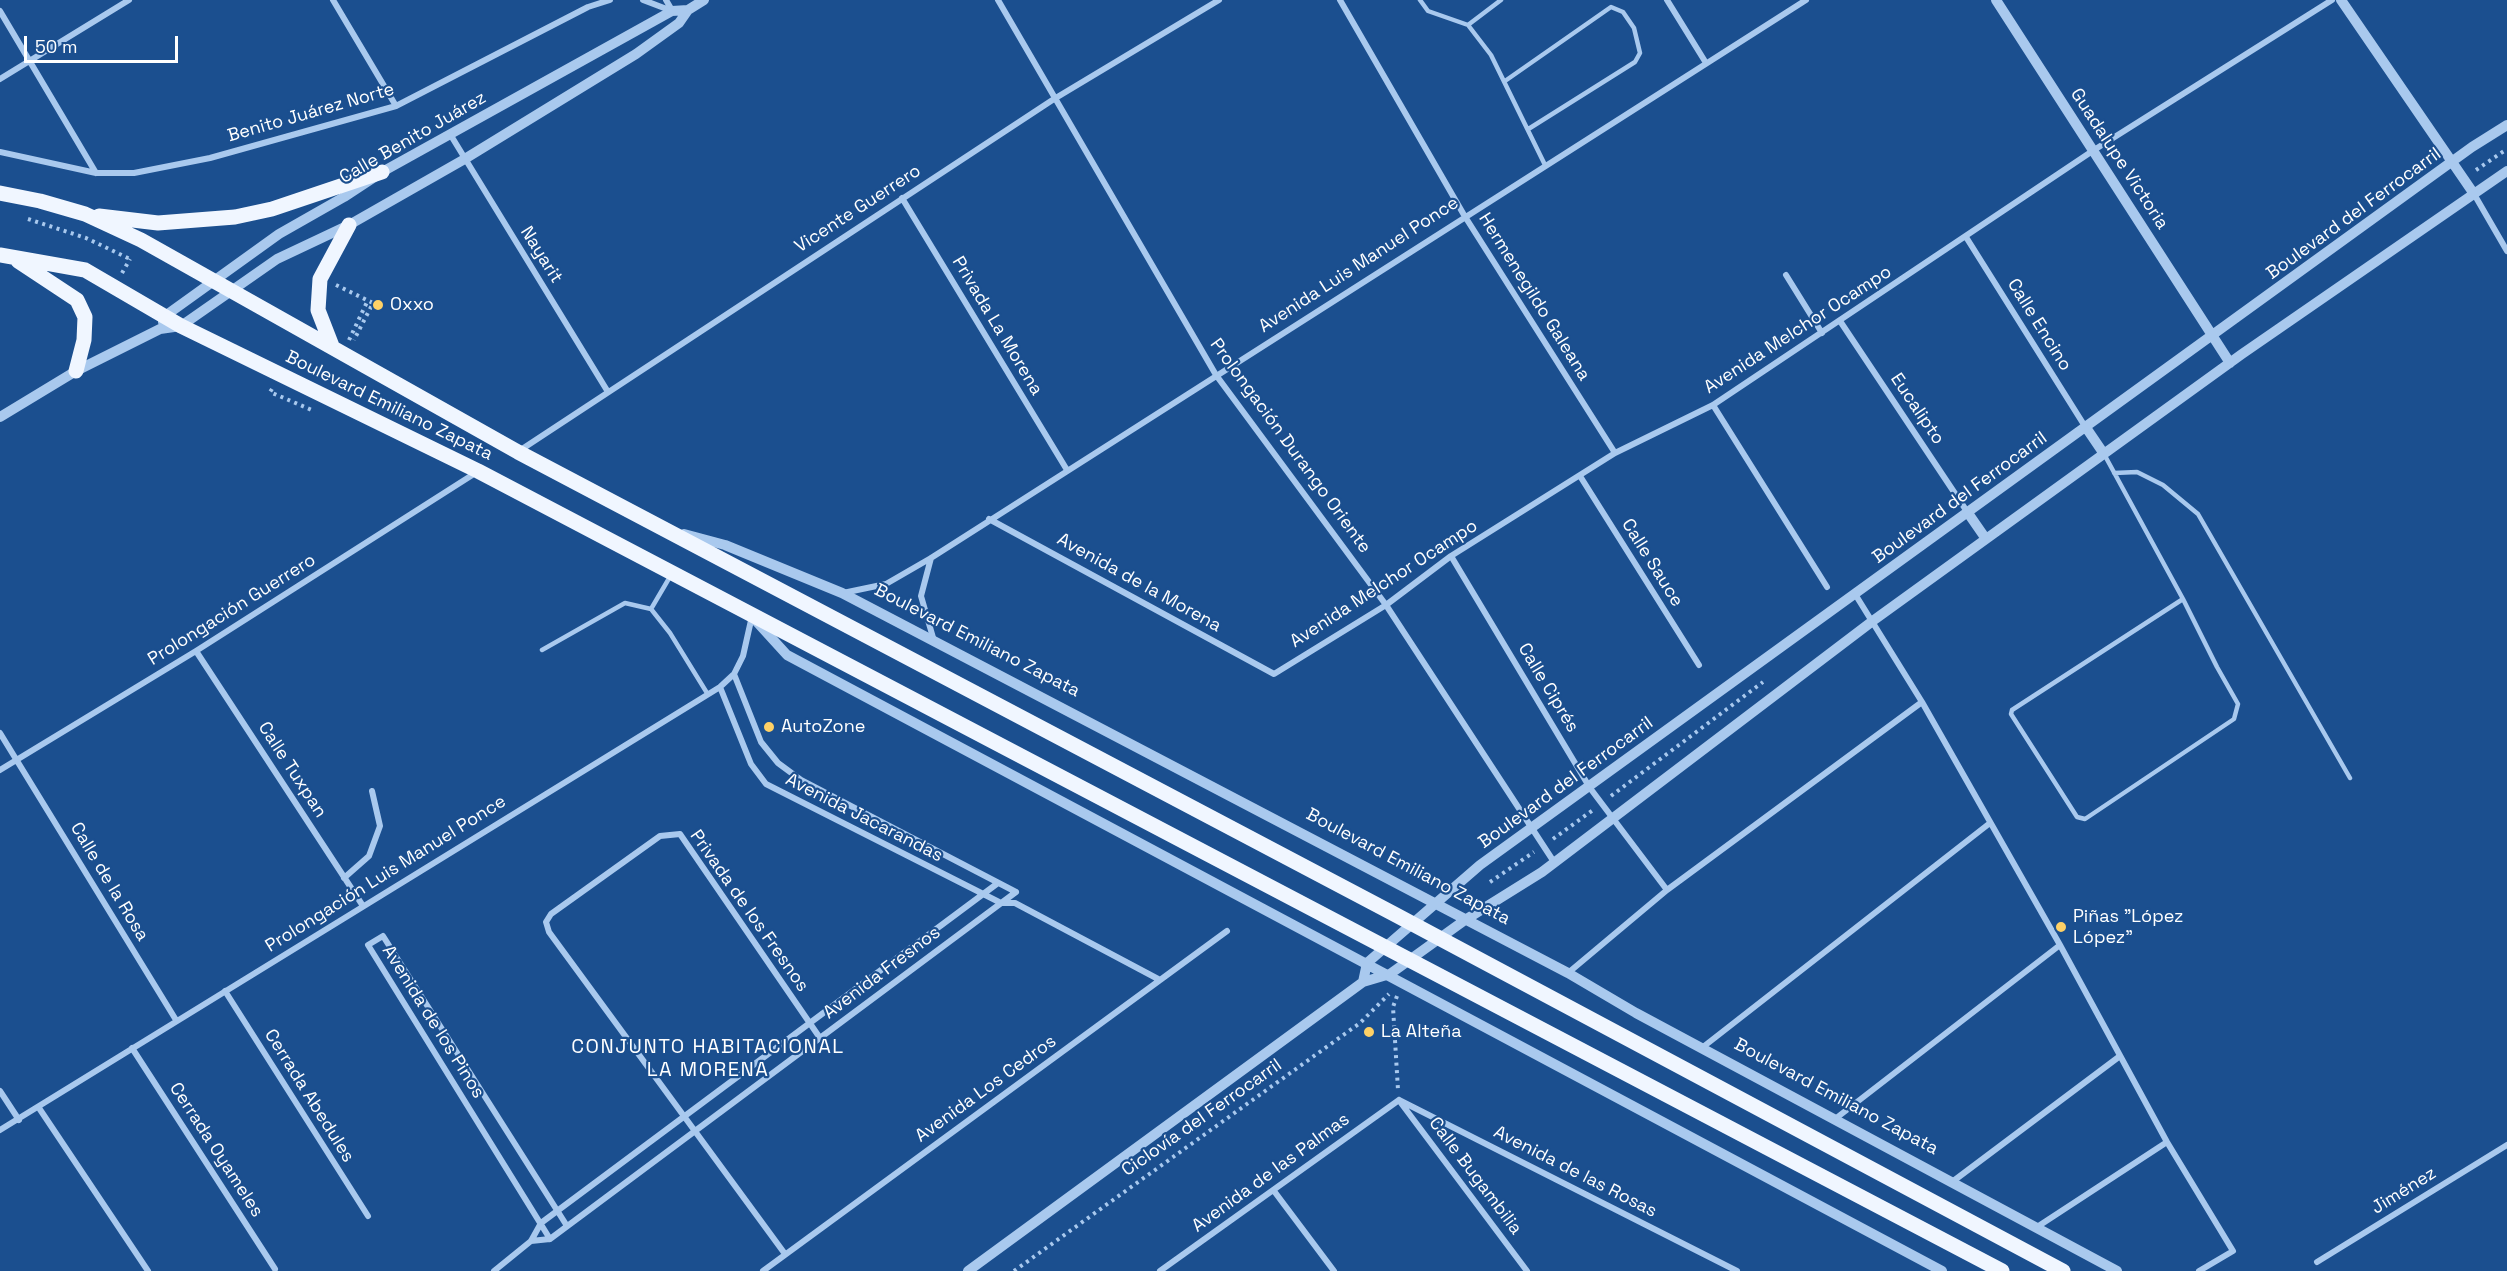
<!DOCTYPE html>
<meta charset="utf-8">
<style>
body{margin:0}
#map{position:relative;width:2507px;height:1271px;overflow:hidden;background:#1b4f8f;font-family:"Space Grotesk",sans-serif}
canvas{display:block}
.scale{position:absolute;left:24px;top:36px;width:154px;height:27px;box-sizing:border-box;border:3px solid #fff;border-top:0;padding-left:8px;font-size:18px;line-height:21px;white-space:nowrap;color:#fff;-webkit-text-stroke:4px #1b4f8f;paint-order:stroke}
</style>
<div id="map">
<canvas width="2507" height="1271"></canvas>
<div class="scale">50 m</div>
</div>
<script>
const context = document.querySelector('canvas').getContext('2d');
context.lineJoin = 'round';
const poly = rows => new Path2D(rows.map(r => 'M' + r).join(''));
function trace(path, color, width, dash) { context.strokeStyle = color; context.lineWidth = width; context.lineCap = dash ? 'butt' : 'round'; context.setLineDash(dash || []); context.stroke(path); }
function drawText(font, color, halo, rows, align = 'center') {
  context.font = font + ' "Space Grotesk",sans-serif'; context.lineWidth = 4.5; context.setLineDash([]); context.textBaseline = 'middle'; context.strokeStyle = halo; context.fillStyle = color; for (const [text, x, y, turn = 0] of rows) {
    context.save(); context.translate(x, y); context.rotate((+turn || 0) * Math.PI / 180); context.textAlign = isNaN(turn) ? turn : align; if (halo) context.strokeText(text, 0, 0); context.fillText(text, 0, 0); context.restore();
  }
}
const path = poly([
 [2476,170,2507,149],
 [28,219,86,238,130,259],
 [122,273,130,259],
 [336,285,373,303,354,340],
 [349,340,368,300],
 [272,389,270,392,314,411],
 [1611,796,1763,682],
 [1553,839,1593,810],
 [1490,882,1534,852],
 [1397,996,1393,1007,1398,1090],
 [1014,1271,1360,1023,1389,994]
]);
const service = poly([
 [1420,0,1428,11,1468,25,1491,55,1545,165],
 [1468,25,1501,0],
 [1505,81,1611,7,1623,12,1634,28,1640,53,1635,62,1530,128],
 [2104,454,2183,599,2217,667,2238,704,2234,719,2085,819,2077,817,2011,714,2012,710,2183,599],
 [2114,473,2137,472,2163,485,2198,514,2350,778],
 [651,609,671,575],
 [542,650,625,603,651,609,670,633,707,693]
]);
const minor = poly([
 [333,0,396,106],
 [643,0,672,11],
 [666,0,673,12],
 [998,0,1216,375,1386,605,1554,862],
 [1340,0,1464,215,1615,453],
 [1667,0,1706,63],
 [0,11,96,173],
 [0,79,129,0],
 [450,134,608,392],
 [0,152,96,173,134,173,210,158,396,106,588,7,610,0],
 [2474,194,2507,251],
 [902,198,1067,470],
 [1966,237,2086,428],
 [1786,275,1822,333],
 [1840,321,1968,513],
 [1713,405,1827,587],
 [519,451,1054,99,1219,0],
 [1580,476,1699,665],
 [989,519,1274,674,1386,605,1451,556,1615,453,1713,405,2094,150,2332,0],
 [1451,556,1590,788,1667,890],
 [931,558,921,596,934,641],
 [843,593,886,584,931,558,1806,0],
 [1855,594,1922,702,2060,945,2167,1142,2233,1251,2199,1271],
 [196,651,363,906],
 [734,674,761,742,778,763,801,780,1016,892],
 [720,687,751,764,766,784,1001,903,1015,903,1160,980],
 [0,733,176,1020],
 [0,770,196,651,477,472],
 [344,878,369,856,380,826,372,791],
 [1568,973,1667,890,1922,702],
 [225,991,368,1216],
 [1703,1047,1990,823],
 [132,1048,275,1269],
 [0,1091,19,1120],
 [1399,1100,1737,1271],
 [1401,1103,1527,1271],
 [39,1108,148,1271],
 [1835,1119,2060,945],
 [0,1130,720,687,734,674,743,656,752,616],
 [1952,1182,2120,1056],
 [1274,1191,1334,1271],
 [2037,1227,2167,1142],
 [550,1239,368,945,383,936,567,1226],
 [531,1241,550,1239,1016,892],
 [785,1254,549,932,546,922,551,914,660,836,680,834,820,1038],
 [2317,1262,2507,1145],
 [494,1271,531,1241,541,1223,998,883],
 [763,1271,1227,931],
 [1160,1271,1399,1100]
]);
const tertiary = poly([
 [1996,0,2230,363],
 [2341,0,2474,194],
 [163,322,165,316,279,234,344,197,382,172,672,11,688,10],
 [0,417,76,371,160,329,181,326,277,259,349,225,463,160,636,54,679,23,688,10,704,0],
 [2087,429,2104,454],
 [1968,513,1986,539],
 [684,534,725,545,842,593,1568,973,1636,1013,2117,1271],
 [756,621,787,655,1942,1271],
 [1363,982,1367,963,1480,865,2472,147,2507,125],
 [968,1271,1363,982,1390,974,1465,920,1542,872,1874,620,2242,354,2507,171]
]);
const primary = poly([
 [0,193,40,201,85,214,141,240,518,452,1396,915,2063,1271],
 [99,216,158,223,235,217,272,209,382,172],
 [0,255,85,270,181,326,478,471,2002,1271],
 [18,261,77,300,85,317,84,340,76,371],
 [332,346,318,310,320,279,349,225]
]);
const markers = [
 [378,305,6,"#ffd166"],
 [769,727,6,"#ffd166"],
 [2061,927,6,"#ffd166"],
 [1369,1032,6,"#ffd166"]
];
const streetNames = [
 ["Benito Juárez Norte",311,113,-16],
 ["Calle Benito Juárez",413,138,-30],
 ["Guadalupe Victoria",2119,159,57],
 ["Vicente Guerrero",858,209,-33],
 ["Boulevard del Ferrocarril",2354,214,-36],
 ["Nayarit",541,255,58],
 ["Avenida Luis Manuel Ponce",1359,265,-33],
 ["Hermenegildo Galeana",1534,297,58],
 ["Calle Encino",2039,325,58],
 ["Privada La Morena",997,326,59],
 ["Avenida Melchor Ocampo",1798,330,-33],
 ["Boulevard Emiliano Zapata",389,406,26],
 ["Eucalipto",1917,409,56],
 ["Prolongación Durango Oriente",1290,446,54],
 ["Boulevard del Ferrocarril",1960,498,-36],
 ["Calle Sauce",1652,563,58],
 ["Avenida de la Morena",1139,583,29],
 ["Avenida Melchor Ocampo",1384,584,-33],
 ["Prolongación Guerrero",232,610,-32],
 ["Boulevard Emiliano Zapata",977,641,27],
 ["Calle Ciprés",1548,688,59],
 ["Calle Tuxpan",292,770,57],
 ["Boulevard del Ferrocarril",1566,783,-36],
 ["Avenida Jacarandas",864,818,27],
 ["Boulevard Emiliano Zapata",1408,867,28],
 ["Prolongación Luis Manuel Ponce",386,874,-32],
 ["Calle de la Rosa",109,882,59],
 ["Privada de los Fresnos",749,911,55],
 ["Avenida Fresnos",882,973,-37],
 ["Avenida de los Pinos",433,1022,58],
 ["Avenida Los Cedros",986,1089,-36],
 ["Cerrada Abedules",309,1096,58],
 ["Boulevard Emiliano Zapata",1836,1097,28],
 ["Ciclovía del Ferrocarril",1202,1118,-35],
 ["Cerrada Oyameles",216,1150,57],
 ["Avenida de las Rosas",1575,1172,27],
 ["Avenida de las Palmas",1271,1173,-36],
 ["Calle Bugambilia",1475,1176,53],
 ["Jiménez",2404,1191,-32]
];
const poiNames = [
 ["Oxxo",390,305],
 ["AutoZone",781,727],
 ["Piñas \"López",2073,917],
 ["López\"",2073,938],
 ["La Alteña",1381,1032]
];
const neighbourhoodNames = [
 ["CONJUNTO HABITACIONAL",708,1048],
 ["LA MORENA",708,1071]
];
trace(path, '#a9c9ee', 4, [3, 4.5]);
trace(service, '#a9c9ee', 4.5);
trace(minor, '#a9c9ee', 6);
trace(tertiary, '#a9c9ee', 10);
trace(primary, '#f0f6ff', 15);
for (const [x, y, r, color] of markers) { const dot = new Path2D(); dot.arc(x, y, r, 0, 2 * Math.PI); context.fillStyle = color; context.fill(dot); trace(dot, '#1b4f8f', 2); }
drawText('18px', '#fff', '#1b4f8f', streetNames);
drawText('18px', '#fff', '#1b4f8f', poiNames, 'left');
context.letterSpacing = '1.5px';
drawText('20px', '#fff', '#1b4f8f', neighbourhoodNames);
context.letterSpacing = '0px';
</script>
